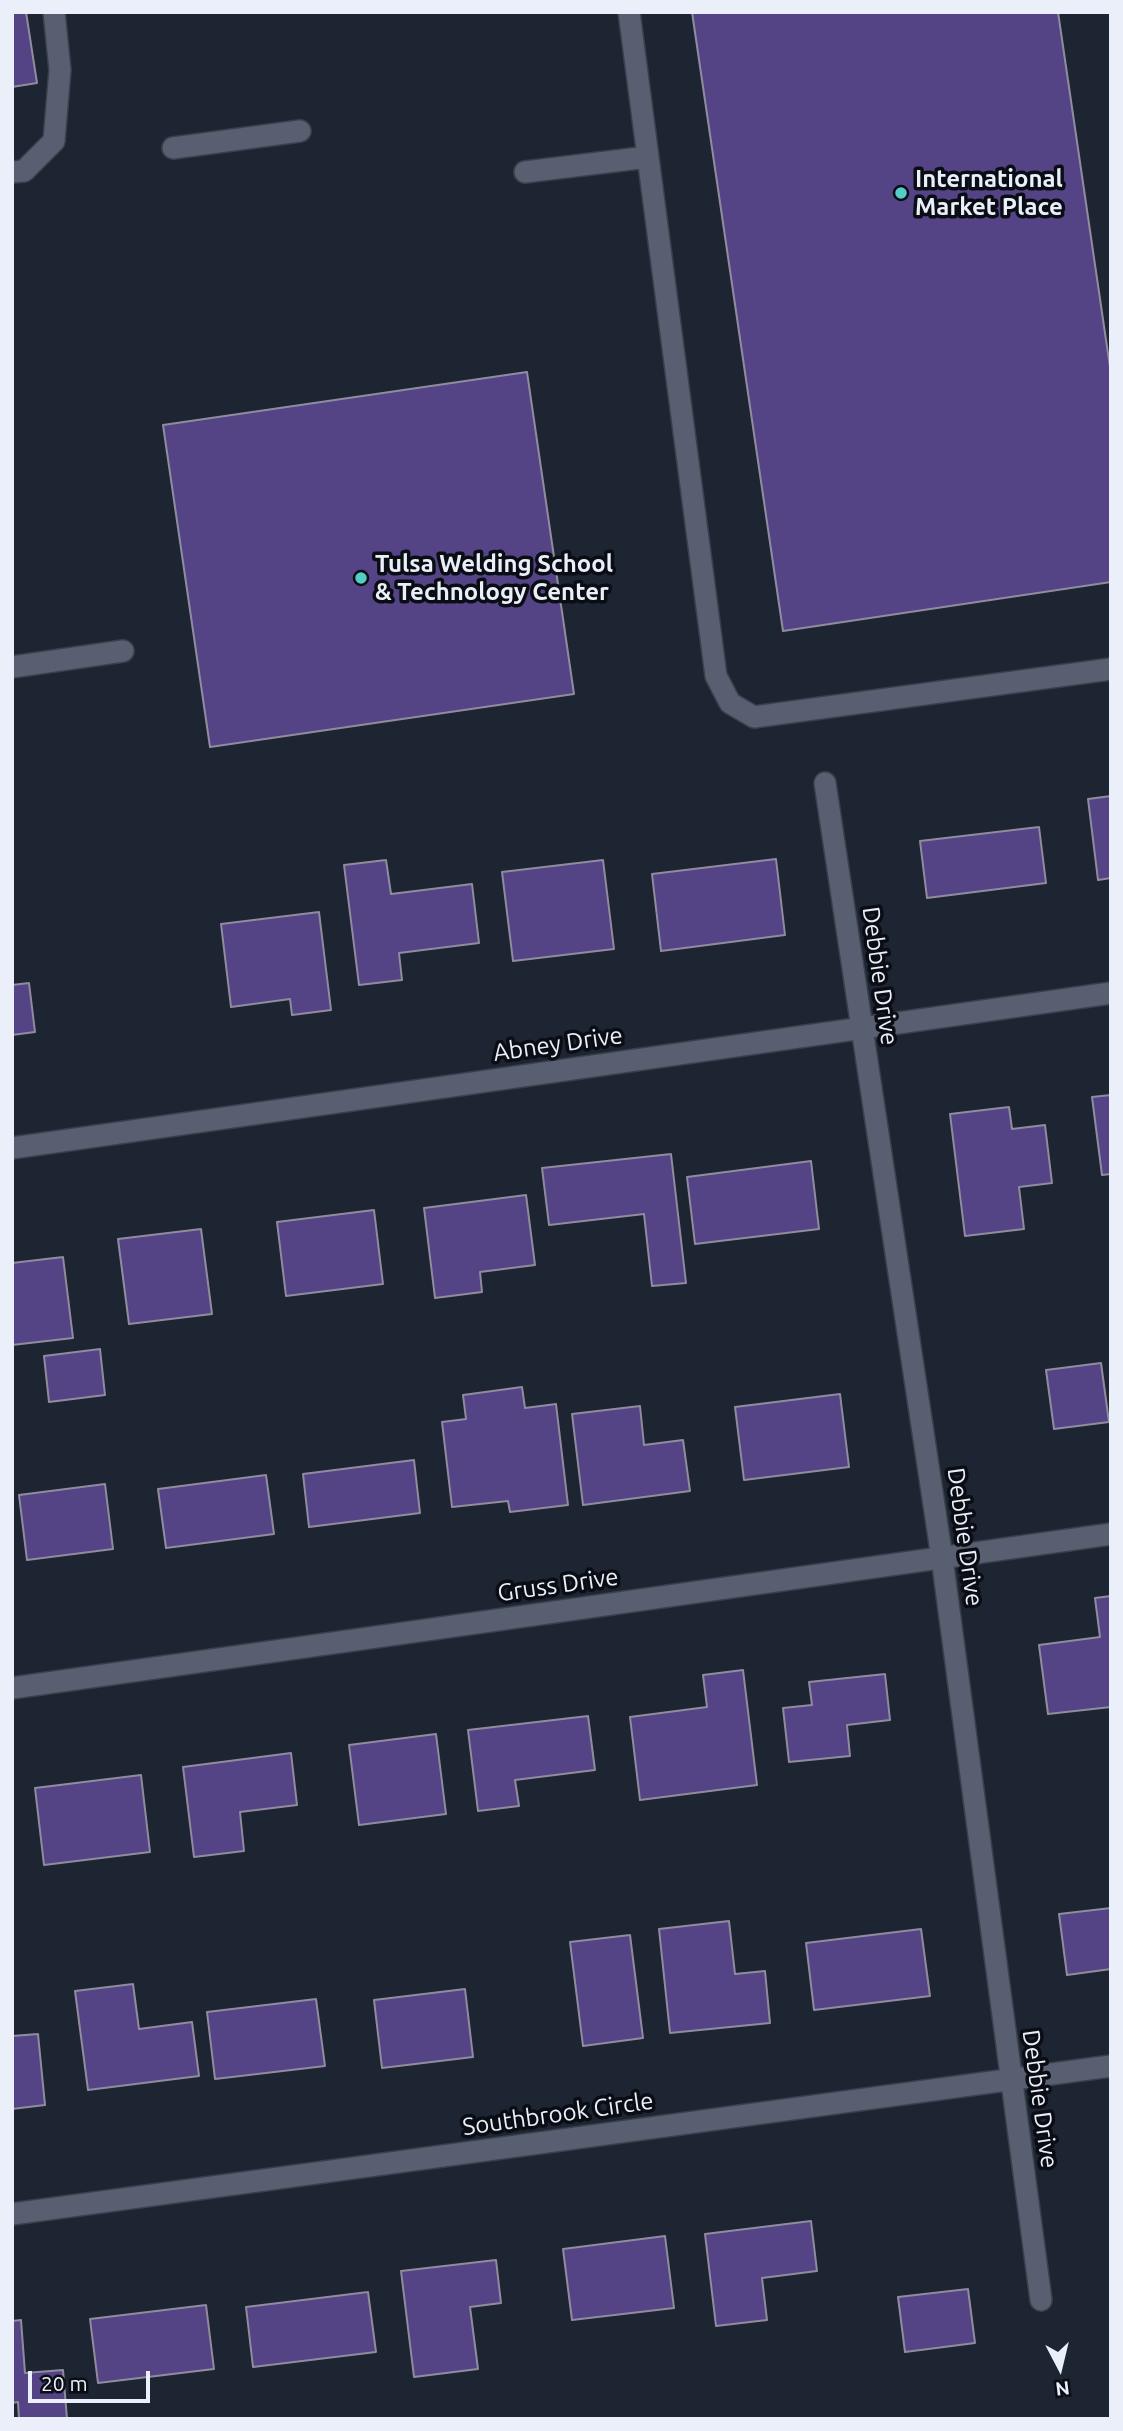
<!DOCTYPE html>
<style>
body{margin:0}
#map{position:relative;width:1123px;height:2431px;overflow:hidden;background:#1d2432;font-family:Ubuntu,sans-serif}
canvas{display:block}
.frame{position:absolute;inset:0;border:14px solid #eaeff9;pointer-events:none}
.north{position:absolute;left:1025px;top:2333px;width:70px;height:70px;-webkit-text-stroke:5px #0a0d14;paint-order:stroke;rotate:173deg;font-size:19px;font-weight:700;line-height:28px;text-align:center;color:#eaeff9}
.north::after{content:'';display:block;margin:auto;width:24px;height:32px;background:#eaeff9;clip-path:polygon(50% 0,100% 100%,50% 72%,0 100%)}
.scale{position:absolute;left:28px;top:2371px;width:122px;height:32px;box-sizing:border-box;border:4px solid #eaeff9;border-top:0;padding-left:9px;font-size:21px;line-height:24px;white-space:nowrap;color:#eaeff9;-webkit-text-stroke:5px #0a0d14;paint-order:stroke}
</style>
<div id="map">
<canvas width="1123" height="2431"></canvas>
<div class="frame"></div>
<div class="north">N</div>
<div class="scale">20 m</div>
</div>
<script>
const context = document.querySelector('canvas').getContext('2d');
context.lineJoin = 'round';
function fillPath(path, color) { context.fillStyle = color; context.fill(path, 'evenodd'); }
const poly = rows => new Path2D(rows.map(r => 'M' + r).join(''));
function trace(path, color, width, dash) { context.strokeStyle = color; context.lineWidth = width; context.lineCap = dash ? 'butt' : 'round'; context.setLineDash(dash || []); context.stroke(path); }
function drawText(font, color, halo, rows, align = 'center') {
  context.font = font + ' Ubuntu,sans-serif'; context.lineWidth = 7; context.setLineDash([]); context.textBaseline = 'middle'; context.strokeStyle = halo; context.fillStyle = color; for (const [text, x, y, turn = 0] of rows) {
    context.save(); context.translate(x, y); context.rotate((+turn || 0) * Math.PI / 180); context.textAlign = isNaN(turn) ? turn : align; if (halo) context.strokeText(text, 0, 0); context.fillText(text, 0, 0); context.restore();
  }
}
const building = poly([
 [12,12,26,12,37,83,12,87,12,12],
 [692,12,1058,12,1111,374,1111,582,783,631,692,12],
 [527,372,574,694,210,747,163,425,527,372],
 [1111,796,1111,878,1098,880,1088,799,1111,796],
 [1039,827,1046,883,927,898,920,841,1039,827],
 [776,859,785,935,661,951,652,874,776,859],
 [386,860,391,894,472,884,479,943,399,953,402,980,359,985,344,865,386,860],
 [603,860,614,949,513,961,502,872,603,860],
 [319,912,331,1010,292,1015,290,999,231,1007,221,924,319,912],
 [29,983,35,1032,12,1035,12,985,29,983],
 [1111,1095,1111,1174,1102,1175,1092,1097,1111,1095],
 [1009,1107,1012,1129,1045,1125,1052,1183,1019,1187,1024,1229,965,1236,950,1114,1009,1107],
 [671,1154,686,1283,652,1286,644,1214,549,1225,542,1168,671,1154],
 [811,1161,819,1229,695,1244,687,1177,811,1161],
 [526,1195,535,1265,480,1272,482,1292,435,1298,424,1208,526,1195],
 [374,1210,383,1284,286,1296,277,1222,374,1210],
 [201,1229,212,1314,129,1324,118,1239,201,1229],
 [63,1257,73,1338,12,1345,12,1263,63,1257],
 [100,1349,105,1395,49,1402,44,1356,100,1349],
 [1101,1363,1109,1422,1054,1429,1046,1370,1101,1363],
 [522,1387,525,1408,556,1404,568,1505,510,1512,508,1501,452,1507,442,1422,466,1419,463,1395,522,1387],
 [840,1394,849,1467,744,1480,735,1407,840,1394],
 [640,1406,644,1445,683,1440,690,1491,583,1505,572,1414,640,1406],
 [414,1460,420,1513,309,1527,303,1474,414,1460],
 [266,1475,274,1534,166,1548,158,1489,266,1475],
 [105,1484,113,1549,27,1560,19,1495,105,1484],
 [1111,1596,1111,1707,1048,1714,1039,1645,1100,1637,1095,1598,1111,1596],
 [743,1670,757,1785,640,1800,630,1717,707,1707,703,1675,743,1670],
 [885,1674,890,1720,847,1725,850,1756,789,1762,783,1708,812,1705,809,1682,885,1674],
 [588,1716,595,1770,515,1780,519,1806,478,1811,468,1730,588,1716],
 [436,1734,446,1814,359,1825,349,1745,436,1734],
 [291,1753,297,1805,240,1812,244,1851,194,1857,183,1767,291,1753],
 [141,1775,150,1852,44,1865,35,1788,141,1775],
 [1111,1908,1111,1969,1067,1975,1059,1914,1111,1908],
 [729,1921,735,1974,765,1971,770,2023,670,2033,659,1929,729,1921],
 [921,1929,930,1996,814,2010,806,1943,921,1929],
 [630,1935,643,2038,583,2046,570,1942,630,1935],
 [133,1984,139,2029,192,2022,199,2076,88,2090,75,1991,133,1984],
 [465,1989,473,2057,382,2068,374,2000,465,1989],
 [316,1999,325,2066,215,2079,207,2012,316,1999],
 [38,2034,45,2105,12,2109,12,2036,38,2034],
 [811,2221,817,2271,762,2278,767,2320,716,2326,705,2234,811,2221],
 [665,2236,674,2308,572,2320,563,2249,665,2236],
 [496,2260,501,2303,470,2307,478,2369,414,2377,401,2271,496,2260],
 [968,2289,975,2343,905,2352,898,2297,968,2289],
 [368,2292,376,2352,253,2367,246,2307,368,2292],
 [206,2305,214,2369,98,2383,90,2319,206,2305],
 [21,2320,25,2373,63,2370,67,2419,19,2419,18,2402,12,2403,12,2321,21,2320]
]);
const lane = poly([
 [629,12,716,676,730,703,754,717,1111,669],
 [173,148,300,131],
 [12,172,24,171,54,141,60,70,54,12],
 [525,172,648,157],
 [12,667,123,651]
]);
const street = poly([
 [825,783,942,1558,1041,2300],
 [12,1148,1111,993],
 [12,1688,1111,1534],
 [12,2214,1111,2066]
]);
const markers = [
 [901,193,7,"#54cdc8"],
 [361,578,7,"#54cdc8"]
];
const poiNames = [
 ["International",915,179],
 ["Market Place",915,207],
 ["Tulsa Welding School",375,564],
 ["& Technology Center",375,592]
];
const streetNames = [
 ["Debbie Drive",880,976,82],
 ["Abney Drive",558,1044,-8],
 ["Debbie Drive",965,1537,82],
 ["Gruss Drive",558,1585,-8],
 ["Debbie Drive",1040,2099,82],
 ["Southbrook Circle",558,2114,-8]
];
fillPath(building, '#544385');
trace(building, '#908c9f', 2);
trace(lane, '#3a3f4b', 24);
trace(street, '#3a3f4b', 24);
trace(lane, '#575f70', 21);
trace(street, '#575f70', 21);
for (const [x, y, r, color] of markers) { const dot = new Path2D(); dot.arc(x, y, r, 0, 2 * Math.PI); context.fillStyle = color; context.fill(dot); trace(dot, '#0a0d14', 2.5); }
drawText('bold 24px', '#eaeff9', '#0a0d14', poiNames, 'left');
drawText('24px', '#eaeff9', '#0a0d14', streetNames);
</script>
